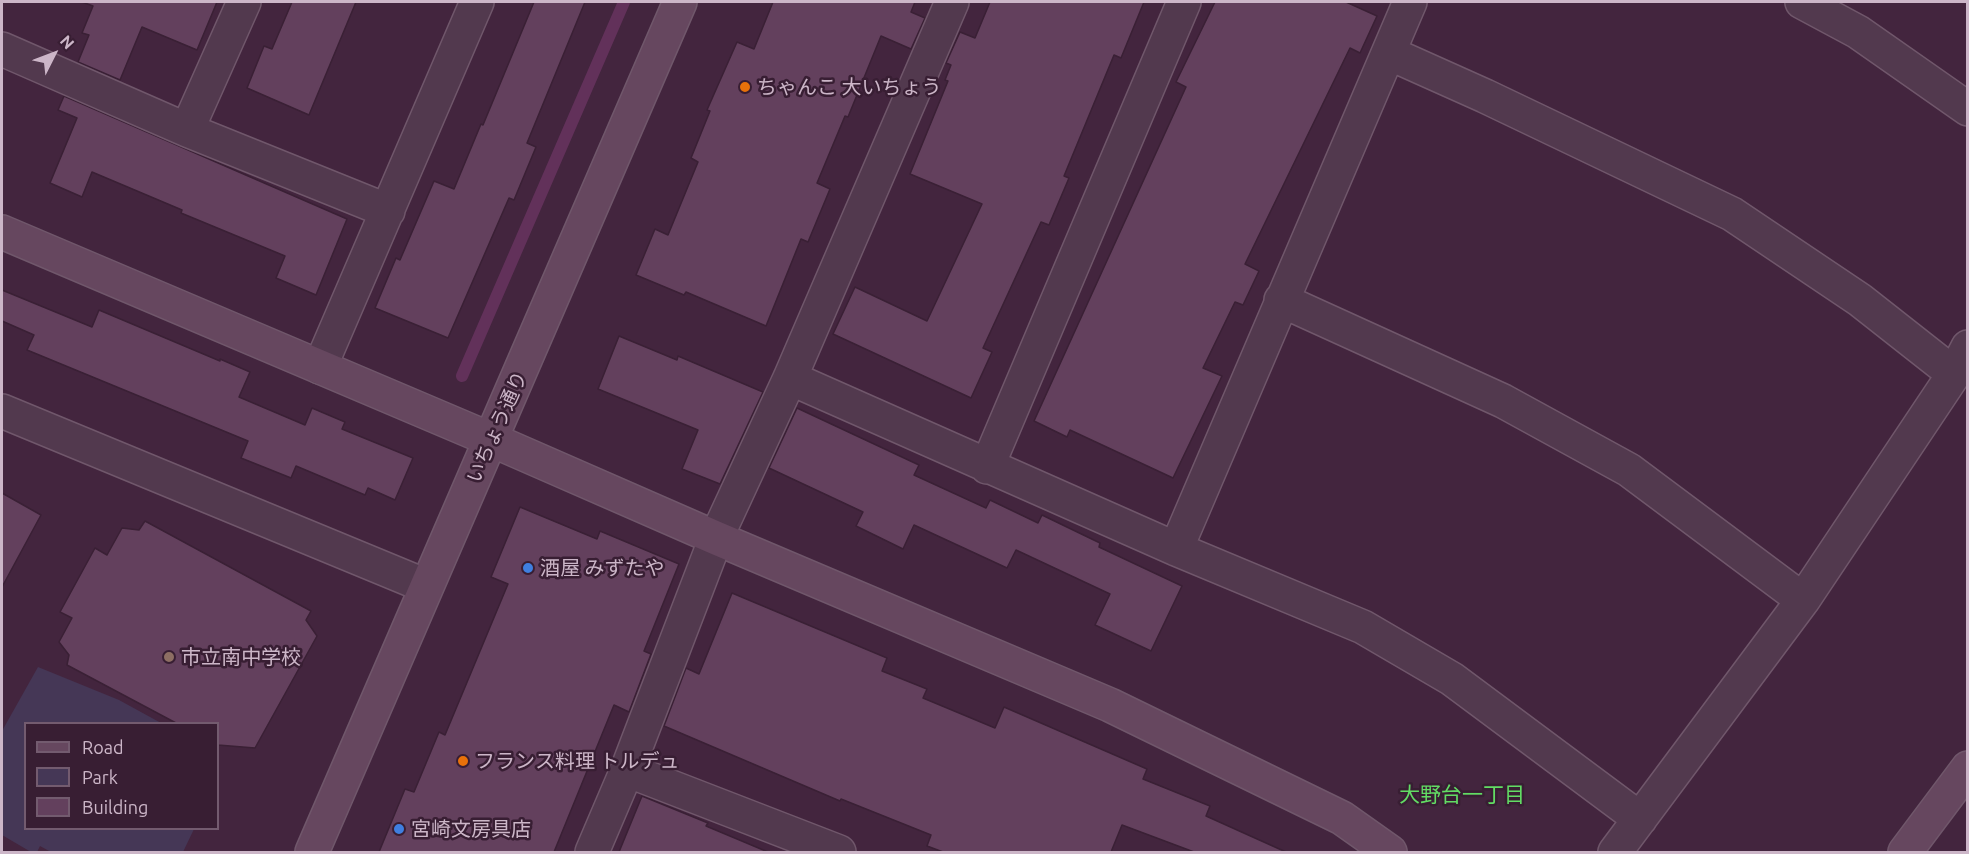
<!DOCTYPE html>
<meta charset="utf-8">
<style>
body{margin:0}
#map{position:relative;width:1969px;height:854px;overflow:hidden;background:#43253e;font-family:Ubuntu,sans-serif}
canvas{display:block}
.frame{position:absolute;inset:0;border:3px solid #ccb6c8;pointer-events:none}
.legend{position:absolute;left:24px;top:722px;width:195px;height:108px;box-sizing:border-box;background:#381e33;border:2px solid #735b6f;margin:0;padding:8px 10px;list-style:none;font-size:18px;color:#ccb6c8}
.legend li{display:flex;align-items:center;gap:12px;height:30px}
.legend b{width:30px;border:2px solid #735b6f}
.north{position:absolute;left:24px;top:24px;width:60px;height:60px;-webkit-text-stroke:4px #381e33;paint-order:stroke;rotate:48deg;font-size:16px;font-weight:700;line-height:24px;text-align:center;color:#ccb6c8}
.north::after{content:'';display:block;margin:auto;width:21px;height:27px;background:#ccb6c8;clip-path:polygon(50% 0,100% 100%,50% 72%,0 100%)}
</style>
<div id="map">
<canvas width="1969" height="854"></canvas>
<div class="frame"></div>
<ul class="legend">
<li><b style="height:8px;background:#66475f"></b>Road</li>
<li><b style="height:16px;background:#453756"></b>Park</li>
<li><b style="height:16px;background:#63405d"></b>Building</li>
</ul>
<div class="north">N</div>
</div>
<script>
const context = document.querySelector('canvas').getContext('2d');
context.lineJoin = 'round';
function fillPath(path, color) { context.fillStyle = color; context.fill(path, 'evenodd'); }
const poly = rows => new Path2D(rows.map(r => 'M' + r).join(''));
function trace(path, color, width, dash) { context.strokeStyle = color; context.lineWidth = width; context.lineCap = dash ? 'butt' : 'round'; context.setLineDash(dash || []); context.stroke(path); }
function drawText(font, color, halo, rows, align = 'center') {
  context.font = font + ' Ubuntu,"Noto Sans JP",sans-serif'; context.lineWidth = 5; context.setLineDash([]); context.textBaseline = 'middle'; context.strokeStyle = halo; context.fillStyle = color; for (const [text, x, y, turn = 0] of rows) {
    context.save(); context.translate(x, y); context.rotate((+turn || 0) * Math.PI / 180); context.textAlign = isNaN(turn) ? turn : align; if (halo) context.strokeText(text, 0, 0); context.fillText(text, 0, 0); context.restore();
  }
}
const green = poly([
 [38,667,119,700,161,723,26,724,26,828,194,829,183,852,51,852,40,846,37,852,31,852,2,835,2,731]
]);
const stream = poly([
 [462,376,624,2]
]);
const building = poly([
 [82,2,217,2,197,50,142,27,120,80,78,62,89,35,82,33,93,6,82,2],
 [292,2,356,2,309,115,247,88,264,46,272,49,292,2],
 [534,2,585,2,527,143,536,147,514,200,509,198,448,338,375,308,396,258,400,260,434,181,454,189,481,124,483,125,534,2],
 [773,2,915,2,911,12,925,18,911,49,881,36,848,117,845,116,817,183,830,189,808,242,801,239,766,326,686,292,684,295,636,275,655,229,668,235,698,162,691,158,710,111,707,110,737,42,754,49,773,2],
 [990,2,1144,2,1121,58,1114,55,1064,176,1069,178,1049,225,1041,222,983,348,992,352,971,398,833,334,855,287,927,321,982,204,910,174,948,81,945,80,951,65,946,63,960,32,975,38,990,2],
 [1215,2,1346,2,1377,16,1360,53,1350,48,1245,264,1259,271,1243,305,1235,302,1203,368,1222,376,1173,478,1070,430,1067,437,1034,421,1186,87,1176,82,1215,2],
 [64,96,347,219,316,295,276,278,285,256,181,213,182,210,92,172,82,197,50,183,77,118,58,110,64,96],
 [2,290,92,327,99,310,220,361,220,359,250,372,239,397,305,425,312,408,345,422,342,429,413,458,395,500,368,488,365,495,296,466,291,478,241,458,248,441,27,350,34,335,2,321,2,290],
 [619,336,677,360,678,356,763,392,720,484,682,469,698,430,598,389,619,336],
 [797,408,919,465,914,475,986,508,990,500,1038,523,1042,515,1100,543,1099,547,1182,586,1151,651,1095,625,1110,594,1016,550,1007,568,914,525,903,549,856,526,863,512,769,468,797,408],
 [2,493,41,515,2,587,2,493],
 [520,507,597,539,600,531,679,564,644,651,651,654,629,712,614,705,554,852,379,852,405,789,414,792,439,732,445,735,508,584,491,577,520,507],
 [145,521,311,611,306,620,317,636,255,748,218,745,218,723,176,723,67,665,69,655,59,642,72,618,60,612,95,548,107,555,122,528,139,530,145,521],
 [732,593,887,658,882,671,927,689,923,698,995,728,1004,707,1147,769,1143,779,1210,806,1206,816,1286,852,1194,852,1122,825,1111,852,943,852,927,846,931,835,841,799,840,801,664,726,686,668,699,674,732,593],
 [642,796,708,823,706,826,768,852,619,852,642,796]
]);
const street = poly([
 [1802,2,1858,32,1968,109],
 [2,49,187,130,244,2],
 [1389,53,1485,96,1732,214,1860,300,1954,374],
 [187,130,388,211],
 [1281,300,1503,401,1629,470,1803,600],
 [320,367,477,2],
 [790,378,1176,549,1363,627,1452,679,1640,819],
 [2,411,426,586],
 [987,467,1184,2],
 [1176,549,1410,2],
 [627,770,839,852],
 [592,852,627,770,716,538,790,378,952,2],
 [1615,852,1803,600,1954,374,1968,347]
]);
const secondary = poly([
 [2,232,492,440,716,538,1110,705,1342,818,1390,852],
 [312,852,680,2],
 [1905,852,1968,768]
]);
const markers = [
 [745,87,6,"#e8710a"],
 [528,568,6,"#3f7fe0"],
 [169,657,6,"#8d6e63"],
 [463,761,6,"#e8710a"],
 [399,829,6,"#3f7fe0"]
];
const poiNames = [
 ["ちゃんこ 大いちょう",757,87],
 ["酒屋 みずたや",540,568],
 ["市立南中学校",181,657],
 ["フランス料理 トルデュ",475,761],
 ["宮崎文房具店",411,829]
];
const streetNames = [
 ["いちょう通り",497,427,-66]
];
const neighbourhoodNames = [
 ["大野台一丁目",1462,795]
];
fillPath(green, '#453756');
trace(stream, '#62315a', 12);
fillPath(building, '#63405d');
trace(building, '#3a2035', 1.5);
trace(street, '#70576b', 36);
trace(secondary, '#70576b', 36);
trace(street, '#52394e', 33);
trace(secondary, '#66475f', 33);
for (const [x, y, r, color] of markers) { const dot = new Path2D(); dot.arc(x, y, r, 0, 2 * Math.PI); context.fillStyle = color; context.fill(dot); trace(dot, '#381e33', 2); }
drawText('20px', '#ccb6c8', '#381e33', poiNames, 'left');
drawText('20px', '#ccb6c8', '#381e33', streetNames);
drawText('21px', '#62dc64', '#381e33', neighbourhoodNames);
</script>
